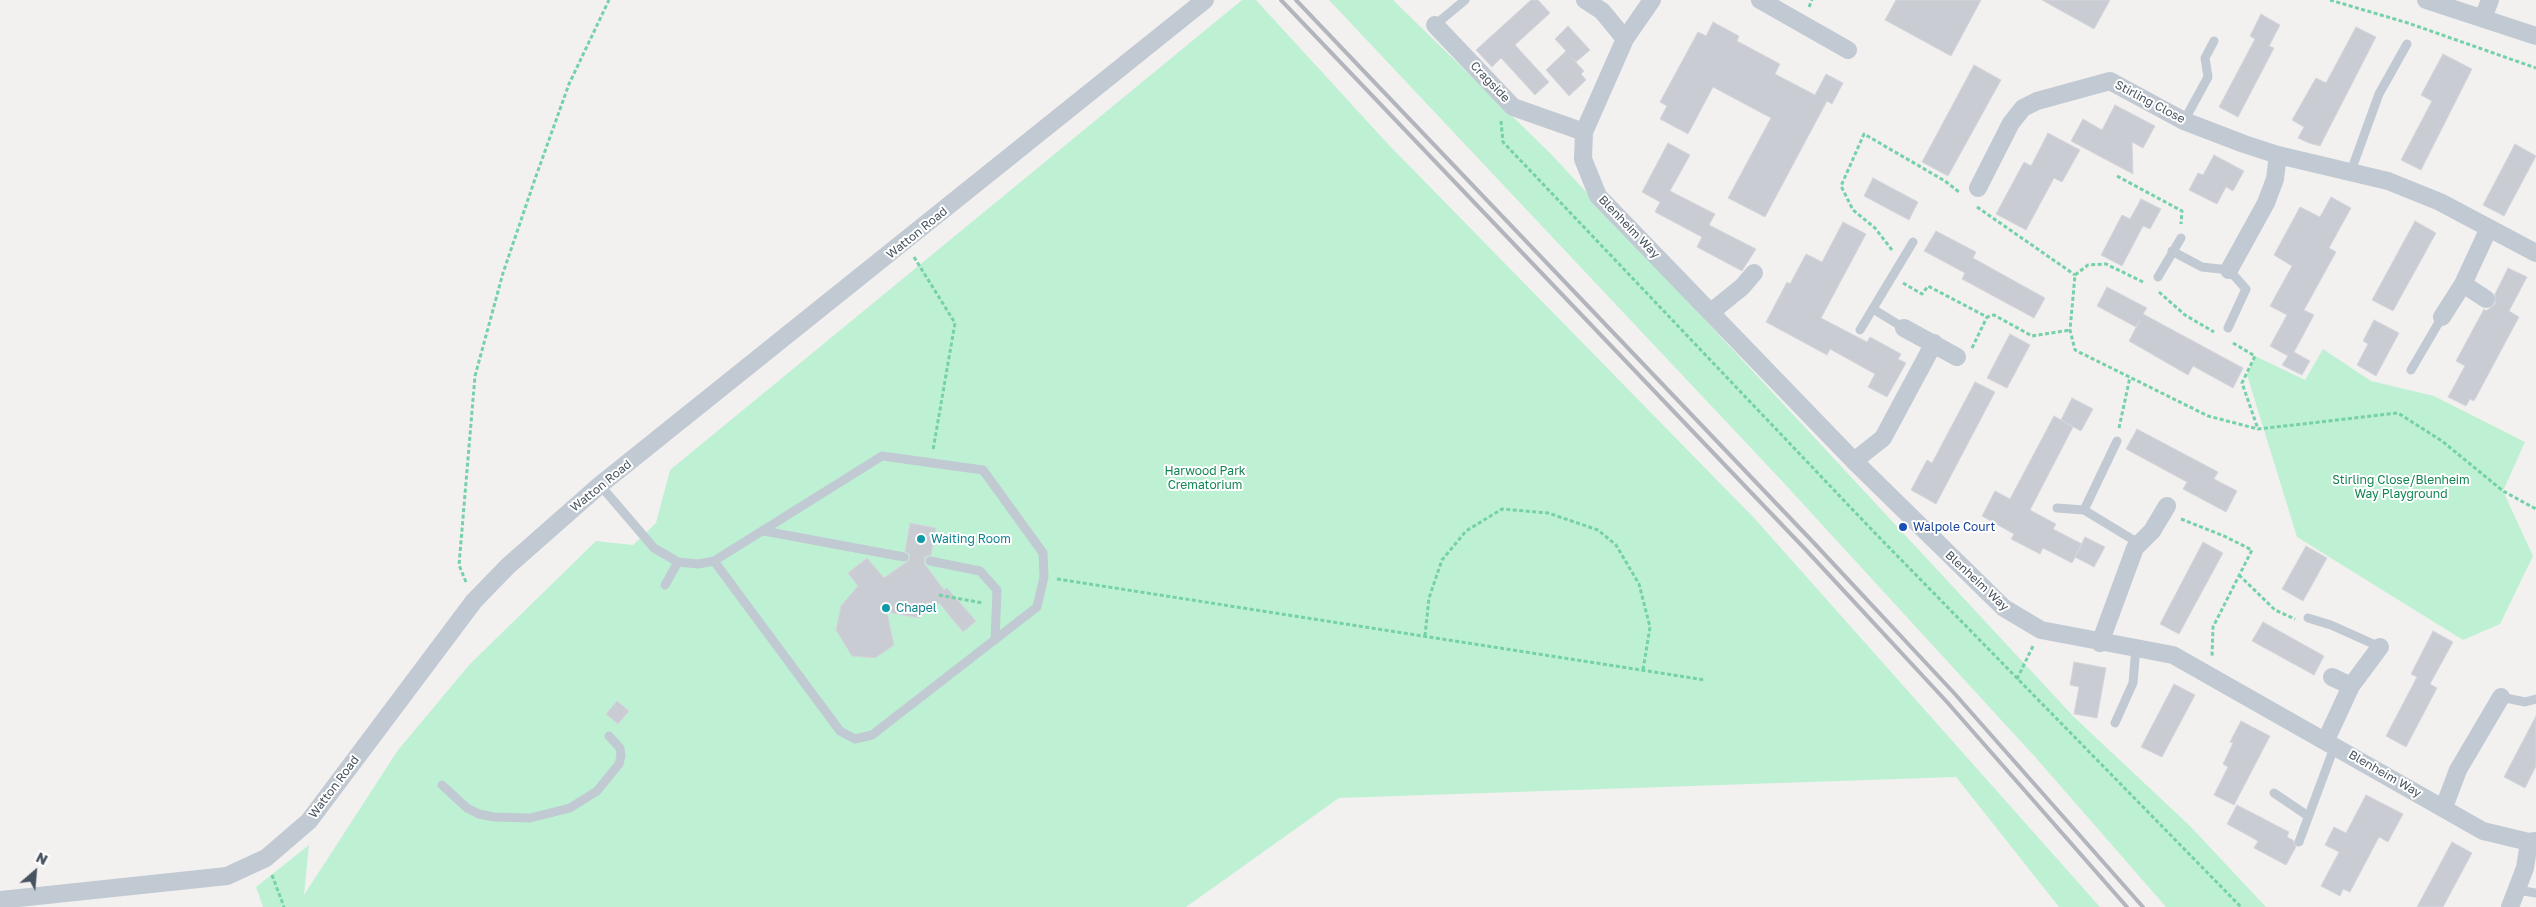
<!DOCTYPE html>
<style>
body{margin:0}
#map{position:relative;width:2536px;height:907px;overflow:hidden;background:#f3f0f0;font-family:"Golos Text",sans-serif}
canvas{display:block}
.north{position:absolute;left:10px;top:847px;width:50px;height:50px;-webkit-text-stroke:4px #fff;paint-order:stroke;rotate:27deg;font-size:14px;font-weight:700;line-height:20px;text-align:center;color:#47535f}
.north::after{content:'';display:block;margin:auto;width:18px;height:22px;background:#47535f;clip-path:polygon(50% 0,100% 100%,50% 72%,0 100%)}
</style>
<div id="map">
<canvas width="2536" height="907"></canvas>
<div class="north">N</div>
</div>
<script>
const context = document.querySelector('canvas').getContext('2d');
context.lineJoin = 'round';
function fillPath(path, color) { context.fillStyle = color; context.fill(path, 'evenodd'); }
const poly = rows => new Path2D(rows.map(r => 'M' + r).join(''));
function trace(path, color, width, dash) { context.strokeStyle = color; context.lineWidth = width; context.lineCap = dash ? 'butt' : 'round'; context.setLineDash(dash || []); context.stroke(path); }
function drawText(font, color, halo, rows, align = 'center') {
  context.font = font + ' "Golos Text",sans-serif'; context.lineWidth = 4; context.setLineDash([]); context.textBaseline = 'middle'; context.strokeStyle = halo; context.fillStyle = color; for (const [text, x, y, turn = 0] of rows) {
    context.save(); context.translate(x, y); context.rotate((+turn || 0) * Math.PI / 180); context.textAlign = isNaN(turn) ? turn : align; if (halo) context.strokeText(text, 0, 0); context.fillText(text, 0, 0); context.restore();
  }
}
const green = poly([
 [1242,0,1256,0,1388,144,1756,520,2100,907,2059,907,1956,777,1339,798,1186,907,263,907,256,887,309,845,304,895,398,750,470,664,596,541,633,545,656,523,670,470],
 [1329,0,1393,0,1551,154,2074,717,2190,826,2266,907,2166,907,2036,758,1782,481],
 [2323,349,2371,381,2434,396,2525,442,2503,491,2533,556,2500,624,2463,640,2297,537,2247,375,2255,356,2305,380]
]);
const building = poly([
 [1531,0,1538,0,1550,13,1515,45,1549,82,1535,95,1501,58,1492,67,1476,50,1531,0],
 [1896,0,1981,0,1951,56,1885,20,1896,0],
 [2042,0,2110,0,2094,29,2042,0],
 [2261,14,2280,25,2269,46,2274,48,2238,117,2219,107,2255,39,2250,36,2261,14],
 [1713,22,1739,36,1737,41,1780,64,1775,74,1815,95,1826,74,1843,83,1832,104,1827,101,1765,217,1728,198,1771,118,1713,87,1688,134,1660,119,1667,106,1660,102,1698,32,1706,36,1713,22],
 [1568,26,1590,50,1576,62,1571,57,1584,71,1581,74,1586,80,1569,96,1546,70,1566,51,1555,39,1568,26],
 [2356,27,2376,37,2320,146,2309,143,2298,138,2304,127,2292,120,2316,78,2326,83,2356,27],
 [2443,54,2472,69,2421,170,2401,160,2432,101,2421,95,2443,54],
 [1974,65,2001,80,1948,176,1922,162,1974,65],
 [2115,105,2155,126,2143,148,2132,142,2133,174,2071,141,2083,119,2102,130,2115,105],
 [2048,133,2080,150,2062,182,2054,178,2026,230,1996,214,2024,162,2031,166,2048,133],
 [1668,143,1690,155,1670,191,1715,214,1709,225,1756,249,1742,271,1697,247,1702,237,1655,212,1660,202,1642,192,1668,143],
 [2515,144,2536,156,2504,216,2483,205,2515,144],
 [2214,155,2244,171,2233,191,2226,187,2217,204,2189,190,2198,173,2203,175,2214,155],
 [1873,178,1918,202,1909,220,1864,196,1873,178],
 [2331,197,2351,208,2329,248,2336,252,2304,310,2314,315,2294,352,2310,361,2302,375,2282,365,2288,356,2270,346,2287,315,2270,306,2292,266,2274,255,2300,207,2320,217,2331,197],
 [2141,199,2161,209,2150,229,2143,226,2122,266,2101,255,2122,215,2130,219,2141,199],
 [2415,221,2436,233,2393,311,2372,300,2415,221],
 [1843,222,1866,234,1821,318,1867,342,1870,337,1901,354,1898,359,1906,363,1887,397,1868,387,1875,374,1830,349,1827,355,1766,322,1787,282,1790,284,1806,254,1822,262,1843,222],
 [1936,231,1976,252,1973,258,2045,298,2034,318,1962,279,1965,273,1924,251,1936,231],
 [2508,268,2527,277,2509,311,2519,317,2474,401,2470,399,2466,406,2448,397,2465,366,2456,361,2484,309,2486,311,2495,304,2495,294,2508,268],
 [2107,287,2147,308,2143,314,2243,368,2233,388,2193,366,2188,375,2129,341,2140,320,2136,327,2097,306,2107,287],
 [2374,320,2399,333,2376,376,2357,365,2368,344,2363,341,2374,320],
 [2010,334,2030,345,2007,388,1987,378,2010,334],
 [1975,382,1995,392,1936,504,1911,490,1927,460,1932,463,1975,382],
 [2072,398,2093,409,2081,431,2061,420,2072,398],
 [2054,416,2073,427,2030,510,2056,524,2053,529,2082,544,2072,563,2043,548,2040,554,2011,539,2014,534,1982,516,1995,491,2010,499,2054,416],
 [2137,429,2218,472,2214,479,2237,491,2226,512,2183,489,2187,482,2126,449,2137,429],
 [910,523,936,528,931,555,925,557,924,563,944,590,947,588,976,621,963,632,939,603,919,618,887,612,894,645,875,658,852,656,836,630,841,606,858,586,848,573,867,558,884,578,908,561,910,555,905,551,910,523],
 [2085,537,2105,547,2094,567,2075,557,2085,537],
 [2203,542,2223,553,2179,634,2160,624,2203,542],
 [2306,546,2327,558,2303,601,2282,589,2306,546],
 [2263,622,2324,656,2314,675,2252,641,2263,622],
 [2433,631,2453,642,2430,684,2437,688,2406,747,2386,736,2417,677,2411,674,2433,631],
 [2074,662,2106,668,2097,718,2074,714,2079,687,2070,685,2074,662],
 [2174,684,2195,695,2162,757,2141,747,2174,684],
 [617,701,629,711,618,724,606,714,617,701],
 [2536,716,2536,766,2525,788,2504,777,2536,716],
 [2241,721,2270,736,2234,805,2214,795,2228,767,2223,764,2233,743,2230,742,2241,721],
 [2366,795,2403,814,2388,842,2379,837,2350,892,2343,889,2340,896,2321,886,2339,852,2325,845,2334,827,2346,833,2366,795],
 [2237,805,2289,832,2287,837,2293,840,2296,847,2286,865,2254,848,2258,841,2227,824,2237,805],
 [2452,842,2472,853,2443,907,2417,907,2452,842]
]);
const path = poly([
 [2330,0,2408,23,2536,68],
 [1809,7,1812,0],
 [1501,121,1503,142,1872,530,2241,907],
 [2117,176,2182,211,2181,224],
 [1977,207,2075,275],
 [1892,250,1875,228,1853,210,1841,186,1864,134,1945,181,1959,192],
 [914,257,955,323,933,450],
 [2143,282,2106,264,2088,265,2075,275,2070,330,2075,350,2208,416,2258,429,2398,413,2442,441,2503,491,2536,509],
 [1903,283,1922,294,1928,286,1987,317,1994,315,2032,336,2070,330],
 [2159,292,2185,315,2214,332],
 [2233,343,2255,356,2242,383,2258,429],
 [1972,348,1987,317],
 [2119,428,2130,377],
 [2181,519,2224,536,2252,550,2213,627,2212,656],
 [2239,575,2275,610,2295,619],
 [1057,579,1705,680],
 [466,582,459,565,475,376,503,273,535,179,569,84,609,0],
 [939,595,983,603],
 [1425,636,1429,598,1442,560,1466,531,1502,509,1548,513,1598,530,1616,545,1639,584,1650,627,1643,670],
 [2017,679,2033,646],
 [272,875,284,907]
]);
const service = poly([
 [1435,25,1465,0],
 [2184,121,2208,77,2205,58,2214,41],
 [2351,171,2379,94,2407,44],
 [2172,251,2202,267,2229,270,2246,289,2228,328],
 [2158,277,2181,238],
 [1873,309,1904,328],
 [1860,330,1913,242],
 [2411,370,2442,317],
 [2117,441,2084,510,2140,544],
 [600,485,654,548,678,562,698,564,714,561,882,456,983,470,1043,553,1044,577,1037,607,872,735,855,739,840,731,714,561],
 [2057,508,2084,510],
 [764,531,904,557],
 [930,561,980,571,997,590,995,640],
 [665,585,678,562],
 [2308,618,2331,625,2380,647],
 [2501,697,2525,702,2536,699],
 [2115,723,2133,683,2136,647],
 [442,785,467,808,479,814,494,817,530,818,570,808,597,791,619,764,621,756,620,748,609,736],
 [2274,793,2308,816],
 [2299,842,2335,745],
 [2518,890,2536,893]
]);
const minor = poly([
 [1585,0,1602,11,1625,39,1584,132,1583,159,1598,196,1854,461,2004,608,2041,630,2173,655,2483,831,2529,842,2536,841],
 [1760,0,1848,50],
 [2426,0,2536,36],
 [2483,18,2490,0],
 [1435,25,1513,107,1584,132],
 [1625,39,1652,0],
 [1978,188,2011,123,2023,108,2037,101,2110,81,2184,121,2244,144,2278,155,2388,181,2440,202,2536,253],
 [2229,270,2266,203,2275,179,2278,155],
 [2463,284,2486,299],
 [1711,312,1742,287,1754,273],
 [2442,317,2463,284,2489,228],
 [1904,328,1957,357],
 [1854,461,1883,438,1934,343],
 [2100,643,2135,548,2152,531,2167,506],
 [2332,677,2351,686],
 [2326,740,2351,686,2380,647],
 [2444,807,2458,770,2501,697],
 [0,900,227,876,266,858,309,821,474,601,508,566,600,485,1205,0],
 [2510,907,2525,868,2529,842]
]);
const rail = poly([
 [1281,0,1806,550,1947,702,2127,907],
 [1296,0,1813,542,1954,693,2143,907]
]);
const markers = [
 [1903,527,5,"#1a4fb4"],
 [921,539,5,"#0f9aa8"],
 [886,608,5,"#0f9aa8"]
];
const streetNames = [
 ["Cragside",1490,82,46],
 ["Stirling Close",2150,102,28],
 ["Blenheim Way",1629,227,46],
 ["Watton Road",917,233,-39],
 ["Watton Road",601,486,-39],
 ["Blenheim Way",1977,581,43],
 ["Blenheim Way",2385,774,30],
 ["Watton Road",334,787,-53]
];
const parkNames = [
 ["Harwood Park",1205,471],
 ["Crematorium",1205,485],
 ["Stirling Close/Blenheim",2401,480],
 ["Way Playground",2401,494]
];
const transitNames = [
 ["Walpole Court",1913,527]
];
const cultureNames = [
 ["Waiting Room",931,539],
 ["Chapel",896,608]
];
fillPath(green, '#bef1d4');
fillPath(building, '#caccd3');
trace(building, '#d4d6dc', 1);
trace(path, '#74d1a8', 3, [4, 2.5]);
trace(service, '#c1cad3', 9);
trace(minor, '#c1cad3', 18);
trace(rail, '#b2b5bb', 4);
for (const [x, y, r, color] of markers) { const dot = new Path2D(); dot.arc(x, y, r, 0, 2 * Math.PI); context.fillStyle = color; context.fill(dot); trace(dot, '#fff', 2); }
drawText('12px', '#47535f', '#fff', streetNames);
drawText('12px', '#138552', '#fff', parkNames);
drawText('12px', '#164399', '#fff', transitNames, 'left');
drawText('12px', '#0d838f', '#fff', cultureNames, 'left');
</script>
